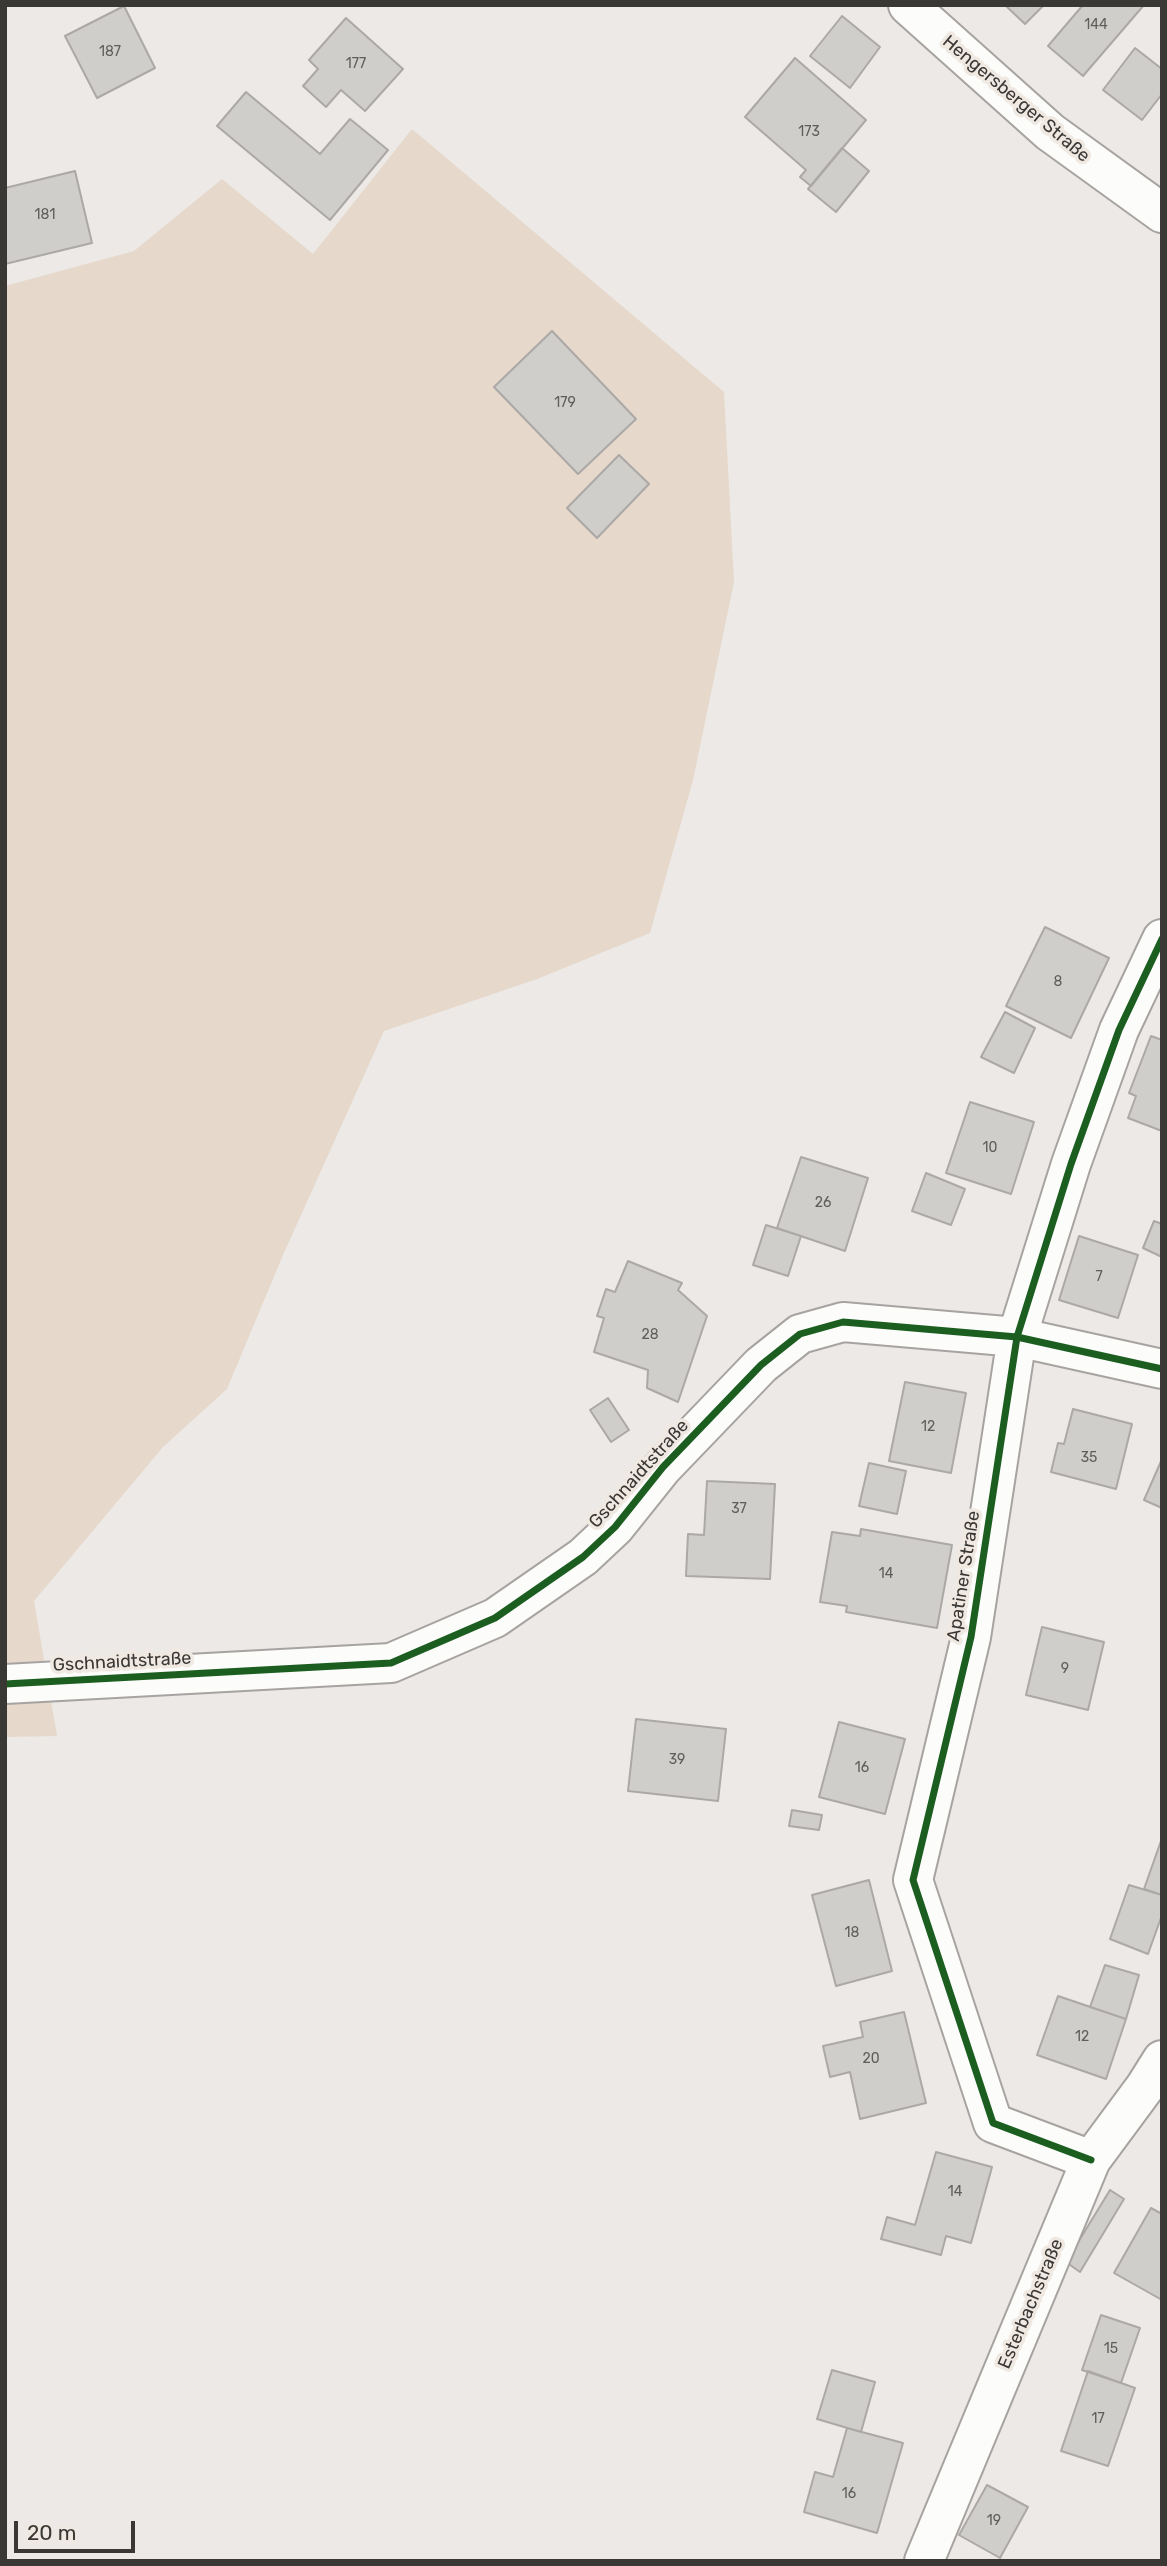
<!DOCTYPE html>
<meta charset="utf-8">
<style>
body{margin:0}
#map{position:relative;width:1167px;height:2566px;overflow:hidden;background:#ece9e6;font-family:Rubik,sans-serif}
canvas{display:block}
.frame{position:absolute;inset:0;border:7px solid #3a3835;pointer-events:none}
.scale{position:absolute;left:14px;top:2521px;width:121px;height:32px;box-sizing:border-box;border:4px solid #3a3835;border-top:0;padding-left:9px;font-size:21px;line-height:24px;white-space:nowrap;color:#3a3835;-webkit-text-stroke:5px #f0e9e2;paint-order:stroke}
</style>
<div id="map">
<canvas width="1167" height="2566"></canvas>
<div class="frame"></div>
<div class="scale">20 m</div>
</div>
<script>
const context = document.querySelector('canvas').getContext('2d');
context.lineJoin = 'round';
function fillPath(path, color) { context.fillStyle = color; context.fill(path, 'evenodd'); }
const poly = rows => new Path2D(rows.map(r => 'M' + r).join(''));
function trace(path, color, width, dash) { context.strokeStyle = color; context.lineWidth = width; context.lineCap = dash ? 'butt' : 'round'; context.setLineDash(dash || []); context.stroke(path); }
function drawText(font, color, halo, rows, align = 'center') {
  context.font = font + ' Rubik,sans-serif'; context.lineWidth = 7; context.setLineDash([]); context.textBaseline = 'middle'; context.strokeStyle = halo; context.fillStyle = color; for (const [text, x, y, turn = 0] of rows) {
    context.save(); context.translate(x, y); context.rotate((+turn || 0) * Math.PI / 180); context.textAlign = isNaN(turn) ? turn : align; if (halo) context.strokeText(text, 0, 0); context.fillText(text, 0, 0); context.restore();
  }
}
const green = poly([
 [412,129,724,392,734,582,693,780,650,933,537,979,384,1031,283,1255,227,1389,163,1447,34,1601,57,1736,5,1737,5,286,134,251,222,179,313,254]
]);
const building = poly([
 [1005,5,1044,5,1025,24,1005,5],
 [1083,5,1144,5,1083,76,1048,46,1083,5],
 [124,6,155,68,97,98,65,36,124,6],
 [842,16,880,47,850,88,810,56,842,16],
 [346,18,403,69,365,111,341,90,326,107,303,86,318,69,309,60,346,18],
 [1135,48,1162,69,1162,94,1142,120,1103,90,1135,48],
 [795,58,866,120,811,186,800,177,806,170,745,117,795,58],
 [246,92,320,154,350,119,388,150,330,220,217,126,246,92],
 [842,148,869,171,836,212,808,189,842,148],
 [75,171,92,243,5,264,5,188,75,171],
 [552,331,636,419,578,474,494,387,552,331],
 [619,455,649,484,597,538,567,508,619,455],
 [1045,927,1109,958,1071,1038,1006,1006,1045,927],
 [1005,1012,1035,1028,1014,1073,981,1057,1005,1012],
 [1151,1036,1162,1040,1162,1131,1128,1118,1136,1096,1129,1093,1151,1036],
 [970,1102,1034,1122,1011,1194,946,1173,970,1102],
 [801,1157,868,1178,845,1251,777,1228,801,1157],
 [926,1173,965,1189,951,1225,912,1211,926,1173],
 [1154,1221,1162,1224,1162,1257,1143,1248,1154,1221],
 [766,1225,801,1236,788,1276,753,1265,766,1225],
 [1079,1236,1138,1255,1118,1318,1059,1300,1079,1236],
 [628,1261,682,1283,678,1290,707,1316,678,1402,647,1388,648,1370,594,1352,604,1318,597,1316,606,1289,615,1292,628,1261],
 [905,1382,966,1393,951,1473,889,1461,905,1382],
 [608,1398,629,1430,611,1442,590,1410,608,1398],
 [1073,1409,1132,1424,1116,1489,1051,1472,1058,1443,1064,1444,1073,1409],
 [1162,1459,1162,1508,1144,1500,1162,1459],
 [869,1463,906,1471,897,1514,859,1506,869,1463],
 [707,1481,775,1484,770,1579,686,1576,688,1534,704,1535,707,1481],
 [861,1529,952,1545,937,1628,846,1612,847,1606,820,1602,832,1532,860,1536,861,1529],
 [1042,1627,1104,1642,1088,1710,1026,1695,1042,1627],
 [636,1719,726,1729,718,1801,628,1791,636,1719],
 [839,1722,905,1739,885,1814,819,1797,839,1722],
 [792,1810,822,1815,819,1830,789,1826,792,1810],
 [1162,1838,1162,1895,1144,1889,1162,1838],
 [869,1880,892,1971,836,1986,812,1895,869,1880],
 [1129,1885,1162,1895,1162,1915,1148,1954,1110,1939,1129,1885],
 [1105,1965,1139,1975,1126,2019,1090,2007,1105,1965],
 [1058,1996,1126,2019,1106,2079,1037,2055,1058,1996],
 [904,2012,926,2103,860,2119,850,2072,830,2077,823,2046,863,2037,860,2022,904,2012],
 [936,2152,992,2167,971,2243,946,2236,941,2255,881,2239,887,2217,915,2225,936,2152],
 [1110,2190,1124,2199,1080,2272,1066,2262,1110,2190],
 [1151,2208,1162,2214,1162,2300,1114,2273,1151,2208],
 [1101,2315,1140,2328,1121,2383,1082,2370,1101,2315],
 [832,2370,875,2382,861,2432,817,2419,832,2370],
 [1088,2371,1135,2388,1108,2466,1061,2451,1088,2371],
 [847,2428,903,2443,877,2533,804,2512,815,2472,833,2477,847,2428],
 [987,2485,1028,2507,1000,2558,959,2535,987,2485]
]);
const minor = poly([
 [5,1684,391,1663,495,1618,583,1557,615,1527,663,1467,761,1365,800,1334,843,1322,1017,1337,1162,1369],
 [1091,2160,993,2123,913,1880,971,1637,1017,1337,1071,1164,1119,1030,1162,939],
 [924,2561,1091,2160,1145,2087,1162,2060]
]);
const major = poly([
 [908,5,1050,132,1162,213]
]);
const cycleway = poly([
 [5,1684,391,1663,495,1618,583,1557,615,1527,663,1467,761,1365,800,1334,843,1322,1017,1337,1162,1369],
 [1091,2160,993,2123,913,1880,971,1637,1017,1337,1071,1164,1119,1030,1162,939]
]);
const numberNames = [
 ["144",1096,25],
 ["187",110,52],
 ["177",356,64],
 ["173",809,132],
 ["181",45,215],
 ["179",565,403],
 ["8",1058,982],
 ["10",990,1148],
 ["26",823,1203],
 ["7",1099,1277],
 ["28",650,1335],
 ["12",928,1427],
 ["35",1089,1458],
 ["37",739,1509],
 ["14",886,1574],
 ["9",1065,1669],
 ["39",677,1760],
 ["16",862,1768],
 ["18",852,1933],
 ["12",1082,2037],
 ["20",871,2059],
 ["14",955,2192],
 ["15",1111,2349],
 ["17",1098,2419],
 ["16",849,2494],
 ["19",994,2521]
];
const streetNames = [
 ["Hengersberger Straße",1016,99,40],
 ["Gschnaidtstraße",639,1474,-48],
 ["Apatiner Straße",964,1576,-81],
 ["Gschnaidtstraße",122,1662,-3],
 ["Esterbachstraße",1031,2304,-67]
];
fillPath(green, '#e6d8ca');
fillPath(building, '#d0cecb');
trace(building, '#aba8a6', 2);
trace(minor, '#a6a3a1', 42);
trace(major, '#a6a3a1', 42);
trace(minor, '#fcfcfb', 38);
trace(major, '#fcfcfb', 38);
trace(cycleway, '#1b5e20', 7);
drawText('14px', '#605e5a', null, numberNames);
drawText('18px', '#3a3835', '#f0e9e2', streetNames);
</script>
